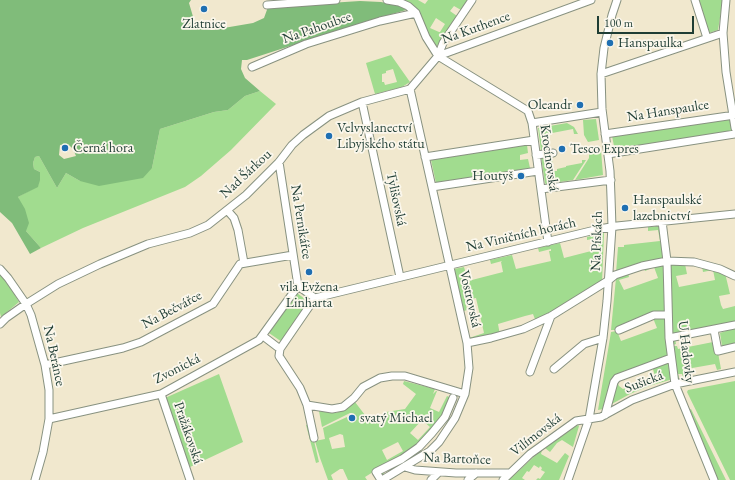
<!DOCTYPE html>
<meta charset="utf-8">
<style>
body{margin:0}
#map{position:relative;width:735px;height:480px;overflow:hidden;background:#f1e8ce;font-family:"EB Garamond",serif}
canvas{display:block}
.scale{position:absolute;left:597px;top:16px;width:97px;height:18px;box-sizing:border-box;border:2px solid #1f3d34;border-top:0;padding-left:5px;font-size:12px;line-height:14px;white-space:nowrap;color:#1f3d34;-webkit-text-stroke:3px #fbf7ec;paint-order:stroke}
</style>
<div id="map">
<canvas width="735" height="480"></canvas>
<div class="scale">100 m</div>
</div>
<script>
const context = document.querySelector('canvas').getContext('2d');
context.lineJoin = 'round';
function fillPath(path, color) { context.fillStyle = color; context.fill(path, 'evenodd'); }
const poly = rows => new Path2D(rows.map(r => 'M' + r).join(''));
function trace(path, color, width, dash) { context.strokeStyle = color; context.lineWidth = width; context.lineCap = dash ? 'butt' : 'round'; context.setLineDash(dash || []); context.stroke(path); }
function drawText(font, color, halo, rows, align = 'center') {
  context.font = font + ' "EB Garamond",serif'; context.lineWidth = 3.5; context.setLineDash([]); context.textBaseline = 'middle'; context.strokeStyle = halo; context.fillStyle = color; for (const [text, x, y, turn = 0] of rows) {
    context.save(); context.translate(x, y); context.rotate((+turn || 0) * Math.PI / 180); context.textAlign = isNaN(turn) ? turn : align; if (halo) context.strokeText(text, 0, 0); context.fillText(text, 0, 0); context.restore();
  }
}
const green = poly([
 [401,0,418,0,425,4,428,0,468,0,461,10,454,6,450,11,457,16,437,46,435,45,427,31,420,15],
 [436,18,445,24,440,32,439,32,430,28],
 [698,0,723,0,718,30,709,33],
 [391,55,410,82,402,87,375,94,366,63],
 [393,69,397,82,385,85,384,82,382,82,382,74,386,73,386,71],
 [260,91,276,104,231,150,201,176,185,187,83,228,41,248,26,231,18,197,38,186,40,172,34,169,33,163,35,157,39,156,57,188,66,173,80,181,152,168,160,129,214,112,228,110,245,96],
 [730,118,731,119,732,132,615,151,612,136],
 [596,119,599,140,588,142,584,135,583,120],
 [567,123,574,127,578,134,574,134,573,129,547,134,550,150,541,151,538,128],
 [527,145,528,153,520,155,520,160,528,159,530,168,436,183,431,160],
 [601,150,603,175,575,180,589,158,589,152],
 [551,155,554,171,557,171,557,169,566,167,566,166,582,163,582,160,586,160,573,180,546,184,545,183,541,157],
 [661,226,665,259,616,273,618,247,624,247,624,245,660,241,658,230,648,231,648,227],
 [604,233,602,283,536,322,533,314,525,316,498,324,500,335,470,339,469,338,484,333,476,298,465,300,467,310,464,311,454,269,464,267,468,281,503,272,501,262,502,261,491,264,490,260,512,255,516,269,551,261,549,251,551,251,551,249,539,252,538,248,560,243,564,258,599,249,597,238,587,240,587,237],
 [672,264,685,264,687,274,676,276,679,287,715,280,713,270,703,272,702,266,725,273,730,294,719,296,721,305,723,309,735,306,735,324,672,334,670,265],
 [663,265,665,266,668,311,618,330,611,330,616,278,628,273,629,277,619,280,624,290,658,278,654,267,645,271,644,268],
 [0,273,4,276,19,302,1,317,0,313],
 [297,293,309,302,282,342,269,333],
 [653,318,666,318,670,357,616,377,603,409,598,410,611,332,617,331,621,341,657,328],
 [735,328,735,345,722,346,720,333],
 [715,336,721,369,717,370,715,364,698,367,686,369,687,376,683,377,682,374,678,374,679,378,676,379,673,341,675,339,676,344,673,345,673,346,677,346,678,349,713,342],
 [670,360,673,379,649,386,630,394,610,405,617,380,619,386,623,389,655,376,652,366],
 [219,374,243,442,190,467,165,398],
 [404,381,435,389,433,394,436,391,437,391,430,408,439,412,447,396,453,399,437,429,383,472,384,474,382,475,373,472,365,477,367,480,348,480,343,469,340,469,331,475,333,480,328,480,320,458,315,441,325,439,323,428,347,417,348,419,353,422,355,416,352,413,350,413,322,427,319,411,336,413,346,409,355,402,368,419,374,420,386,412,405,409,416,394,403,384],
 [422,420,430,427,418,440,410,433],
 [340,434,343,435,345,447,332,449,329,438],
 [398,442,403,451,387,460,382,450],
 [735,381,735,480,730,480,687,392,688,390],
 [691,409,726,480,716,480,687,411],
 [310,424,319,462,316,463,306,425],
 [578,425,579,426,573,447,562,440,557,443,550,452,545,448,542,450,541,454,557,463,565,453,569,456,559,480,536,480,538,478,540,479,545,472,541,470,542,468,540,466,539,468,534,465,529,472,527,471,522,478,525,480,509,480,539,452]
]);
const forest = poly([
 [0,0,191,0,189,3,194,20,198,27,212,30,253,23,264,18,268,7,360,1,381,2,400,6,406,10,355,25,247,60,242,60,241,69,245,78,260,91,245,96,228,110,214,112,160,129,152,168,143,178,99,186,80,181,66,173,57,188,39,156,35,157,33,163,34,169,40,172,40,180,38,187,18,197,25,209,29,223,26,231,41,248,30,254,12,223,0,212],
 [68,144,73,149,76,156,64,159,59,155,60,145]
]);
const minor = poly([
 [387,0,399,2,408,6,416,13,426,37,438,56,528,111,532,123,548,242],
 [695,0,707,38],
 [726,0,723,33,726,72,735,128],
 [267,5,336,0],
 [438,56,591,0],
 [252,67,306,44,380,21,416,13],
 [601,74,723,33],
 [362,102,400,277],
 [532,123,602,112],
 [605,134,735,115],
 [608,154,735,134],
 [536,155,553,153],
 [425,157,534,140],
 [432,187,538,171],
 [541,189,611,180],
 [227,210,234,218,238,230,244,263],
 [662,221,667,261,669,338,675,384,714,480],
 [0,269,8,278,26,304,31,315,45,365,49,390,49,419,43,452,35,480],
 [298,286,315,298],
 [315,298,599,229,617,226,735,214],
 [0,324,6,318,26,304,58,284,100,264,148,244,190,233,208,225,246,195,279,162,292,145,303,135,329,116,362,102,410,89,438,56,443,43,472,0],
 [619,330,654,315,668,315],
 [714,330,718,351,735,347],
 [263,336,280,349],
 [669,338,735,325],
 [467,343,491,338,523,329,551,316,609,280,615,275,642,266,667,261,694,262,720,269,735,276],
 [45,365,123,348,141,342,213,304,240,264,293,255],
 [554,369,584,344,603,338],
 [530,372,551,316],
 [161,394,190,480],
 [307,405,332,409,343,407,354,398,363,387,380,378,392,376,405,376,465,394],
 [605,415,614,382,617,378,671,358],
 [49,419,161,394,259,340,298,286,279,162],
 [314,438,307,405,300,388,279,356,280,349,315,298],
 [405,467,415,470,456,473,510,473],
 [381,480,376,472,402,459,419,447,432,433,445,417,453,398],
 [382,480,430,451,439,442,455,418,465,394,469,368,467,343,410,89],
 [431,480,439,472],
 [468,480,476,473],
 [503,480,530,454,576,421,601,417,632,400,675,384,735,372],
 [568,480,589,419,603,338,607,301,612,227,611,197,610,171,602,109,601,74,604,48,612,15,617,0]
]);
const markers = [
 [204,9,4,"#1f6fb2"],
 [610,43,4,"#1f6fb2"],
 [580,105,4,"#1f6fb2"],
 [329,136,4,"#1f6fb2"],
 [65,148,4,"#1f6fb2"],
 [562,149,4,"#1f6fb2"],
 [521,176,4,"#1f6fb2"],
 [625,208,4,"#1f6fb2"],
 [309,272,4,"#1f6fb2"],
 [352,418,4,"#1f6fb2"]
];
const poiNames = [
 ["Zlatnice",204,24,"center"],
 ["Hanspaulka",618,43],
 ["Oleandr",572,105,"right"],
 ["Velvyslanectví",337,128],
 ["Libyjského státu",337,144],
 ["Černá hora",73,148],
 ["Tesco Expres",570,149],
 ["Houtyš",513,176,"right"],
 ["Hanspaulské",633,200],
 ["lazebnictví",633,216],
 ["vila Evžena",309,287,"center"],
 ["Linharta",309,303,"center"],
 ["svatý Michael",360,418]
];
const streetNames = [
 ["Na Pahoubce",317,28,-19],
 ["Na Kuthence",476,28,-20],
 ["Na Hanspaulce",668,111,-9],
 ["Krocínovská",549,158,82],
 ["Nad Šárkou",246,174,-43],
 ["Tylišovská",396,199,78],
 ["Na Pernikářce",301,222,81],
 ["Na Viničních horách",521,235,-13],
 ["Na Pískách",597,241,-88],
 ["Vostrovská",470,299,77],
 ["Na Bečvářce",172,310,-28],
 ["U Hadovky",686,352,83],
 ["Na Beránce",54,356,78],
 ["Zvonická",177,369,-27],
 ["Sušická",644,382,-21],
 ["Pražákovská",188,433,71],
 ["Vilímovská",536,435,-38],
 ["Na Bartoňce",457,459,2]
];
fillPath(green, '#a1dc8f');
fillPath(forest, '#80bc7a');
trace(minor, '#889281', 9);
trace(minor, '#fff', 7);
for (const [x, y, r, color] of markers) { const dot = new Path2D(); dot.arc(x, y, r, 0, 2 * Math.PI); context.fillStyle = color; context.fill(dot); trace(dot, '#fbf7ec', 1.5); }
drawText('14px', '#1f3d34', '#fbf7ec', poiNames, 'left');
drawText('14px', '#1f3d34', '#fbf7ec', streetNames);
</script>
